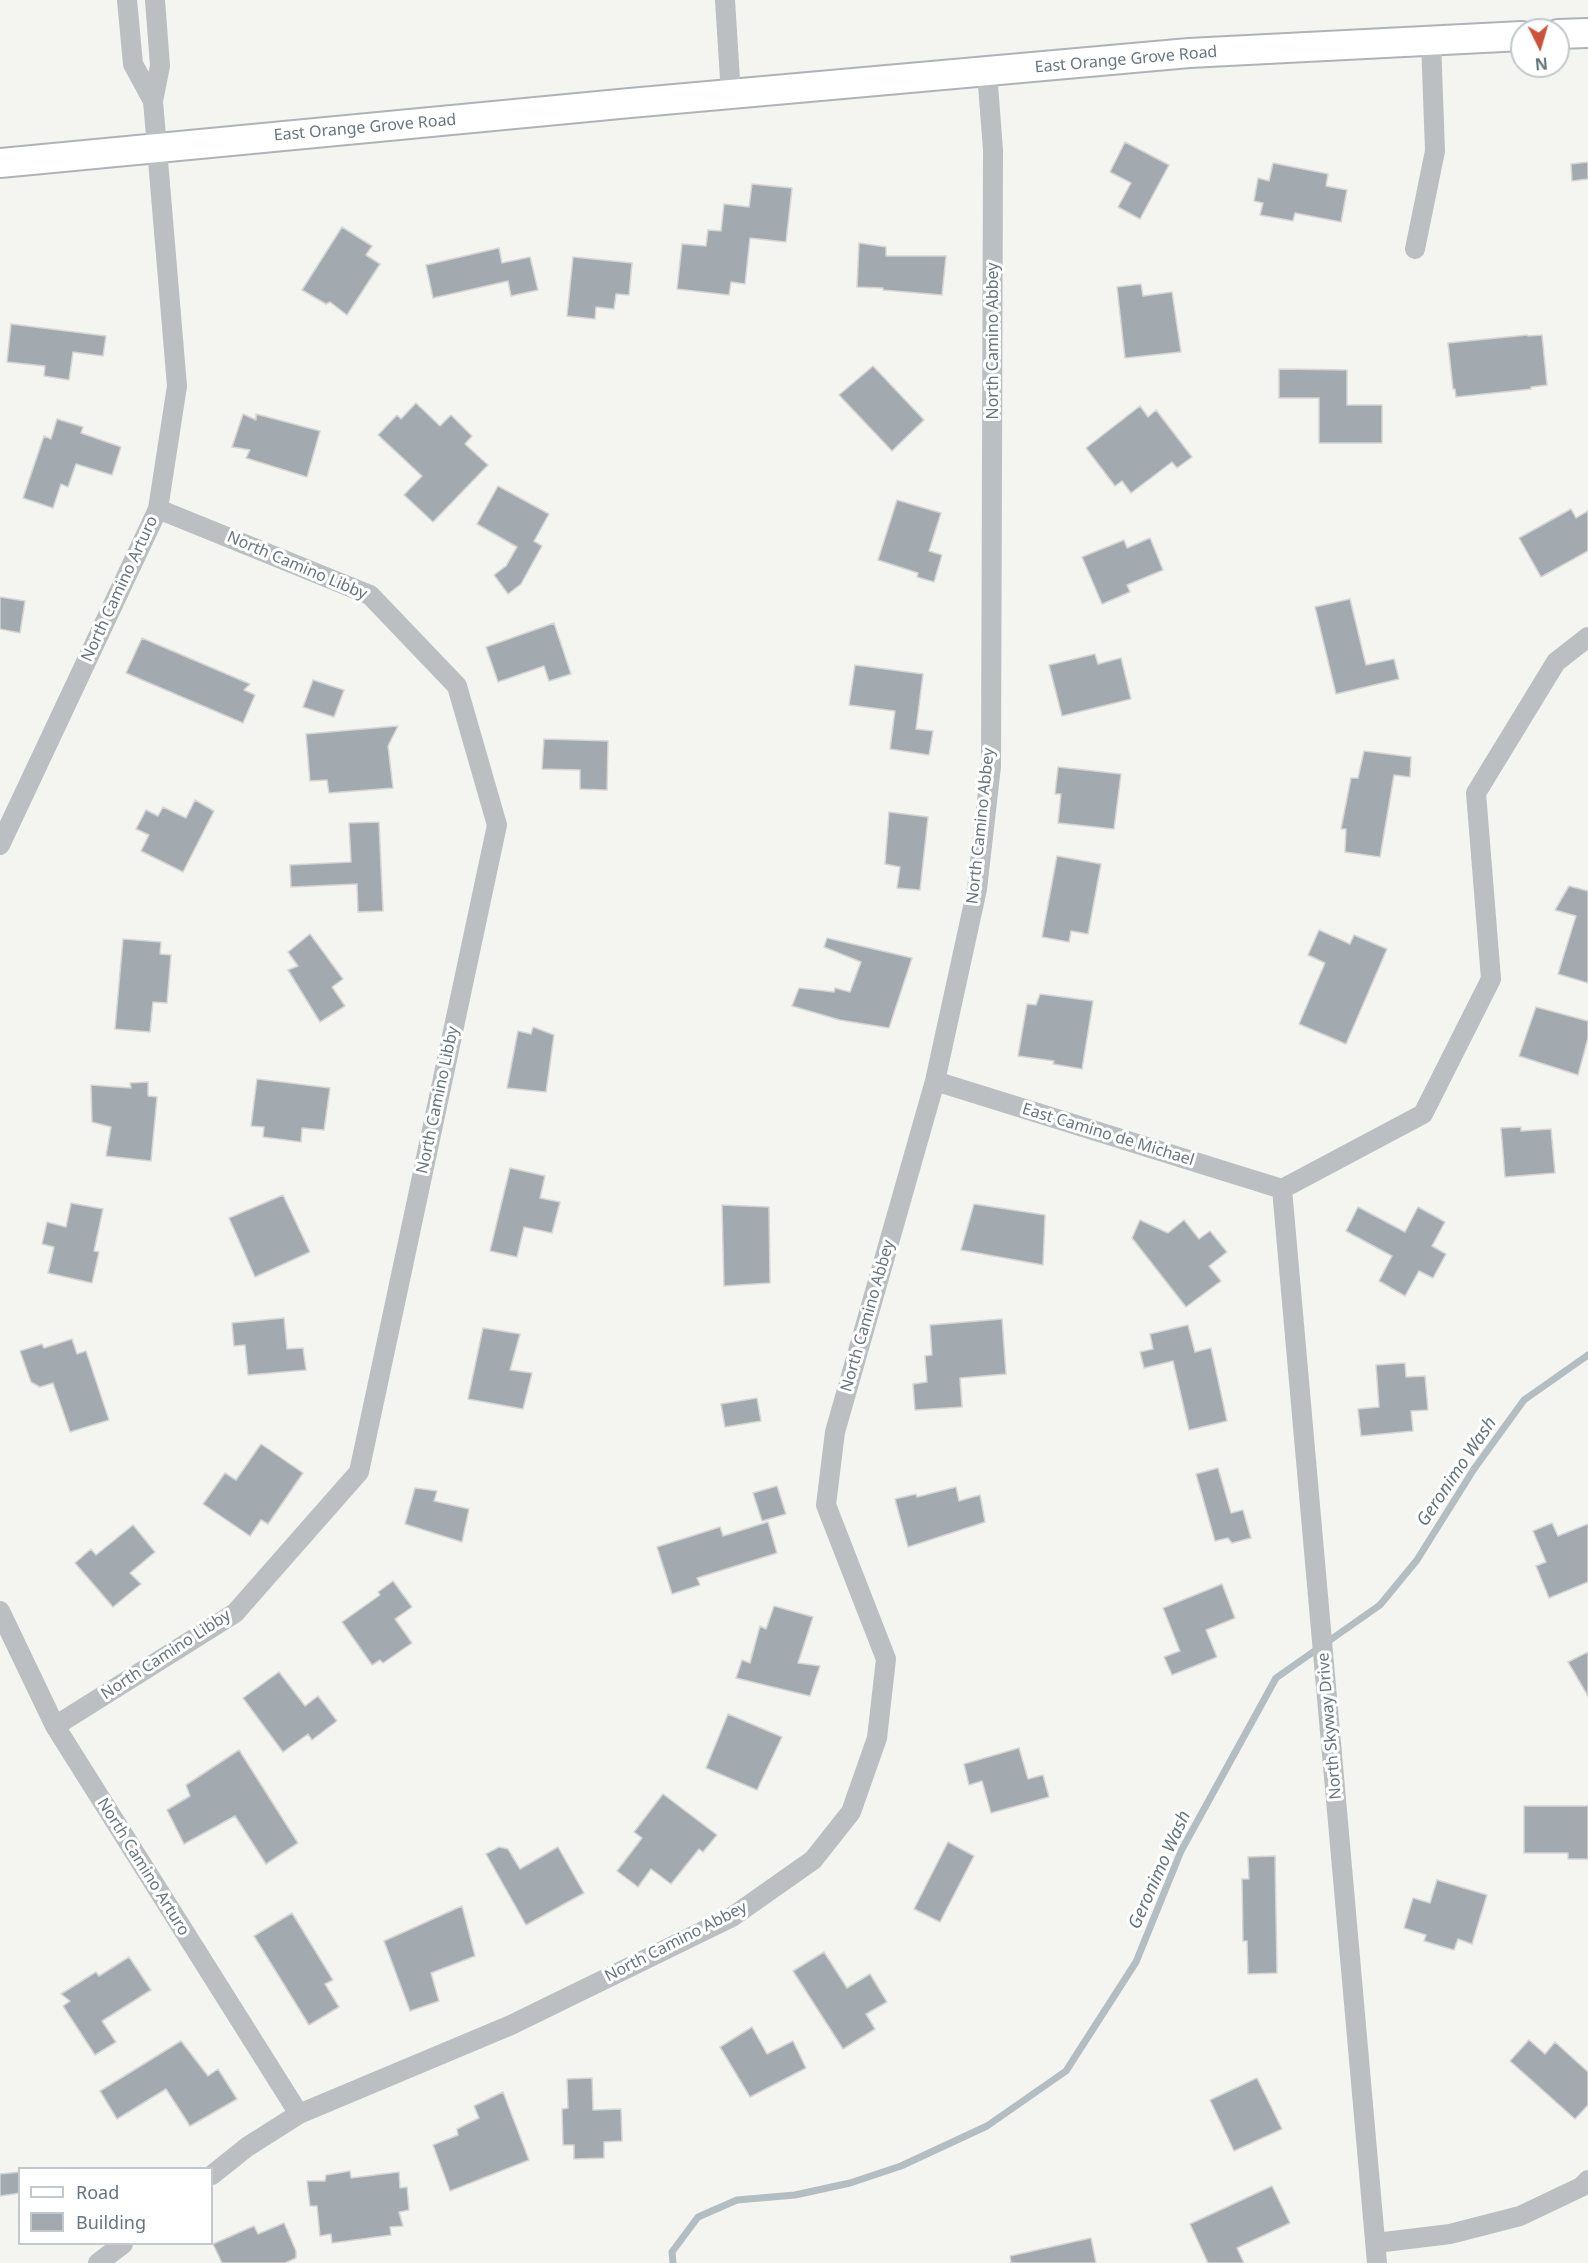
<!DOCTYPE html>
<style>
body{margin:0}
#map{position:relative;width:1588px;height:2263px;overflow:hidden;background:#f4f4f1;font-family:"Noto Sans",sans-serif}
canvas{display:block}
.legend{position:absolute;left:18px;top:2167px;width:195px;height:78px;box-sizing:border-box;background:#fff;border:2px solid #c2c8cb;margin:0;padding:8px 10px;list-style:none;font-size:18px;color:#67757e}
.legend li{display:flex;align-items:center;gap:12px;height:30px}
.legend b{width:30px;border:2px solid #c2c8cb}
.north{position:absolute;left:1510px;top:18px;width:60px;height:60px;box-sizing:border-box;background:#fff;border:2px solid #c2c8cb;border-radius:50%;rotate:175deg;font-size:16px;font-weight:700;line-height:24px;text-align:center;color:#67757e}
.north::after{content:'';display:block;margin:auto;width:21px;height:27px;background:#cb533a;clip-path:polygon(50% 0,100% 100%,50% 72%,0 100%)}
</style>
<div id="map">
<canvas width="1588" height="2263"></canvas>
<ul class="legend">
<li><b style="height:8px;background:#fff"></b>Road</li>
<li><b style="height:16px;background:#a3aaaf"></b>Building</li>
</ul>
<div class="north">N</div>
</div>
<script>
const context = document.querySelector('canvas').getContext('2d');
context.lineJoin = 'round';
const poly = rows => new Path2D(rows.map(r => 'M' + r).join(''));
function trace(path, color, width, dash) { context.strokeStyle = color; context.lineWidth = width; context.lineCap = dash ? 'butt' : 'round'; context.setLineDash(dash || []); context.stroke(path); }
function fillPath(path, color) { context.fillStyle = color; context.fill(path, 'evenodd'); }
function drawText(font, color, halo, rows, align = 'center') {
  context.font = font + ' "Noto Sans",sans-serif'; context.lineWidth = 6; context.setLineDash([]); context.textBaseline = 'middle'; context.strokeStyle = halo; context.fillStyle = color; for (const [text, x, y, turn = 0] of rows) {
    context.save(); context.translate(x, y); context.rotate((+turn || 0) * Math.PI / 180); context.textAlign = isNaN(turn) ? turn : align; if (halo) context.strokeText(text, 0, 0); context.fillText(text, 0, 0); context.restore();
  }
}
const stream = poly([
 [673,2263,672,2252,698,2217,737,2200,795,2195,850,2183,901,2166,987,2126,1066,2071,1136,1962,1181,1851,1276,1678,1380,1605,1417,1560,1474,1469,1524,1400,1588,1355]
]);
const building = poly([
 [1125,142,1169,165,1140,219,1118,207,1131,183,1110,172,1125,142],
 [1588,162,1588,179,1572,181,1571,164,1588,162],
 [1273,163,1328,174,1326,186,1347,190,1341,222,1295,213,1293,221,1260,215,1263,203,1254,201,1258,178,1269,181,1273,163],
 [752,184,792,188,786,242,750,238,745,284,731,282,729,295,677,289,682,244,706,246,708,230,721,231,724,204,749,207,752,184],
 [342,227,372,246,366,255,380,264,347,315,330,302,326,304,302,290,342,227],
 [859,243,886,247,886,256,946,256,942,295,883,290,883,288,857,287,859,243],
 [499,248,502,263,530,257,538,290,511,296,508,281,433,298,426,265,499,248],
 [573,257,632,263,629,295,616,294,614,309,596,307,595,319,567,316,573,257],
 [1141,284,1143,296,1172,292,1181,352,1125,358,1117,287,1141,284],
 [11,324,106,336,103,356,73,352,69,380,44,376,45,366,7,362,11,324],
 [1527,335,1528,336,1542,335,1547,385,1531,387,1531,389,1456,397,1455,389,1453,389,1448,343,1527,335],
 [873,366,924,420,892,451,839,395,873,366],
 [1279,369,1347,370,1347,405,1382,405,1382,443,1319,443,1319,398,1279,398,1279,369],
 [416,403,440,426,451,415,472,436,465,444,488,465,433,522,404,495,422,476,378,435,397,415,401,419,416,403],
 [1140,406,1148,417,1156,410,1192,457,1177,468,1172,462,1131,493,1122,481,1115,486,1086,448,1140,406],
 [243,414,256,420,256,414,320,431,307,477,246,458,250,450,232,447,243,414],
 [57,419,83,427,81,433,121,447,112,475,76,464,68,487,61,484,53,508,23,498,44,436,51,439,57,419],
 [498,486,549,514,534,541,542,546,521,584,508,594,494,575,506,566,517,547,477,524,498,486],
 [897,500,941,513,929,551,942,555,934,582,917,577,918,573,878,560,897,500],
 [1571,509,1576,518,1588,511,1588,551,1541,577,1519,538,1571,509],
 [1150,538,1163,570,1127,585,1130,592,1102,604,1082,557,1124,540,1127,548,1150,538],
 [0,597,25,601,20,633,0,629,0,597],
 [1350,599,1366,665,1394,659,1399,679,1336,694,1315,607,1350,599],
 [554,623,571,674,549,681,544,666,498,682,486,647,554,623],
 [142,638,250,684,244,690,255,695,243,723,126,673,142,638],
 [1095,654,1098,664,1121,658,1131,699,1062,716,1049,665,1095,654],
 [855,665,923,674,916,729,933,731,929,755,890,749,895,711,849,705,855,665],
 [313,680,344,690,334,717,303,707,313,680],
 [398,726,388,746,393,788,329,793,327,780,310,781,306,734,398,726],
 [544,739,608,741,607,790,580,789,580,770,542,769,544,739],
 [1364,751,1411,757,1410,777,1394,775,1380,857,1345,852,1346,829,1341,829,1351,778,1358,778,1364,751],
 [1058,767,1121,774,1114,829,1058,823,1061,794,1055,794,1058,767],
 [195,800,214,811,183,872,141,851,149,835,136,829,146,810,158,816,163,807,186,818,195,800],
 [889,812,928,817,920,890,897,888,900,867,885,864,889,812],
 [379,822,383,911,358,912,357,884,291,887,290,865,351,862,349,823,379,822],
 [1057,856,1101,864,1088,934,1071,931,1069,942,1042,937,1057,856],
 [1569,886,1588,891,1588,983,1558,974,1576,916,1555,910,1569,886],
 [1319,930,1350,944,1354,935,1387,949,1346,1044,1299,1024,1325,963,1308,955,1319,930],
 [310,934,343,979,332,987,345,1006,320,1022,288,970,298,966,288,952,310,934],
 [827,938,912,958,889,1028,840,1020,792,1006,799,988,834,992,835,988,850,992,861,962,824,947,827,938],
 [123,939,161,942,160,954,171,955,167,1003,153,1002,150,1032,115,1029,123,939],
 [1040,994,1093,1001,1082,1069,1053,1064,1054,1061,1018,1056,1027,1004,1036,1005,1040,994],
 [1536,1007,1588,1021,1588,1038,1578,1075,1519,1056,1536,1007],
 [533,1027,554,1035,546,1092,507,1088,518,1031,531,1034,533,1027],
 [257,1079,330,1088,324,1130,302,1128,301,1142,263,1137,264,1127,251,1126,257,1079],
 [148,1082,148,1096,157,1097,151,1161,106,1156,111,1127,92,1122,91,1085,131,1088,130,1083,148,1082],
 [1521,1127,1521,1131,1551,1129,1555,1173,1505,1177,1501,1128,1521,1127],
 [510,1168,545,1176,540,1198,560,1202,552,1233,524,1227,517,1257,490,1251,510,1168],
 [283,1195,310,1252,255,1277,229,1218,283,1195],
 [71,1203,103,1209,94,1251,99,1252,92,1283,48,1273,54,1247,42,1244,47,1222,66,1227,71,1203],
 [974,1204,1045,1215,1043,1265,961,1250,974,1204],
 [722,1205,769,1207,770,1283,724,1286,722,1205],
 [1358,1207,1405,1232,1418,1207,1445,1222,1432,1246,1446,1254,1433,1278,1419,1271,1405,1296,1379,1281,1392,1256,1346,1231,1358,1207],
 [1140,1220,1168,1233,1184,1220,1199,1239,1210,1231,1227,1252,1209,1266,1221,1281,1186,1307,1132,1238,1140,1220],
 [284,1318,287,1349,303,1348,306,1370,248,1375,245,1345,234,1346,232,1323,284,1318],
 [1002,1319,1006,1374,960,1378,962,1407,915,1410,913,1384,927,1382,925,1356,932,1355,930,1325,1002,1319],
 [1188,1325,1195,1352,1211,1348,1227,1421,1189,1430,1173,1361,1144,1368,1140,1352,1153,1349,1150,1334,1188,1325],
 [483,1328,520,1334,510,1370,532,1373,523,1409,468,1399,483,1328],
 [72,1339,77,1354,86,1351,109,1420,70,1432,53,1383,40,1387,31,1382,20,1351,42,1344,44,1348,72,1339],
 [1405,1363,1406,1377,1425,1376,1428,1410,1411,1411,1413,1431,1361,1436,1358,1409,1379,1407,1376,1365,1405,1363],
 [757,1398,761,1421,725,1427,721,1404,757,1398],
 [261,1444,303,1473,268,1524,261,1520,250,1536,203,1504,225,1473,236,1480,261,1444],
 [1218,1468,1231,1513,1243,1510,1251,1538,1232,1543,1228,1538,1215,1541,1196,1474,1218,1468],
 [777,1486,786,1514,762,1521,753,1493,777,1486],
 [956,1487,959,1501,980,1495,985,1522,908,1547,895,1499,916,1494,917,1497,956,1487],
 [415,1488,437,1491,434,1501,469,1509,462,1542,405,1524,415,1488],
 [768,1522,777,1553,697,1578,700,1585,672,1594,657,1547,720,1527,723,1536,768,1522],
 [1552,1523,1558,1536,1588,1524,1588,1582,1549,1598,1536,1566,1546,1562,1533,1531,1552,1523],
 [133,1525,155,1552,130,1573,141,1584,113,1607,75,1563,91,1549,96,1555,133,1525],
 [393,1581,412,1607,395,1619,412,1643,383,1663,380,1660,372,1665,342,1622,380,1595,378,1592,393,1581],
 [1222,1584,1235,1618,1206,1630,1217,1657,1172,1675,1164,1657,1180,1651,1163,1608,1222,1584],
 [774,1606,813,1617,798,1663,820,1666,810,1696,736,1678,742,1660,750,1663,760,1626,766,1629,774,1606],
 [1588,1652,1588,1696,1568,1662,1588,1652],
 [279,1672,305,1706,318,1696,337,1721,312,1740,308,1734,283,1752,243,1698,279,1672],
 [728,1714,782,1737,757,1790,706,1768,728,1714],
 [1019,1748,1028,1779,1043,1775,1049,1797,991,1813,982,1781,969,1785,964,1764,1019,1748],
 [239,1750,298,1843,266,1864,235,1816,184,1844,167,1810,190,1796,186,1785,239,1750],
 [663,1794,717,1835,703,1852,699,1849,671,1884,651,1869,638,1887,617,1871,642,1838,634,1832,663,1794],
 [1524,1806,1588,1806,1588,1859,1568,1859,1568,1853,1524,1853,1524,1806],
 [948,1842,974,1856,940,1922,914,1909,948,1842],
 [499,1847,508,1849,520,1869,558,1847,584,1893,526,1925,486,1854,499,1847],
 [1275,1856,1277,1973,1248,1974,1247,1941,1243,1941,1242,1879,1249,1879,1248,1857,1275,1856],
 [1437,1880,1487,1895,1472,1944,1458,1939,1454,1950,1424,1941,1426,1935,1404,1928,1413,1898,1430,1903,1437,1880],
 [462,1906,475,1956,431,1973,439,2001,410,2011,384,1941,462,1906],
 [292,1913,333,1980,325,1984,339,2007,309,2025,254,1936,292,1913],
 [824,1952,847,1988,870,1974,887,2002,866,2014,875,2029,843,2049,793,1971,824,1952],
 [129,1957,151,1990,102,2021,116,2042,95,2055,63,2006,70,2001,61,1994,96,1972,99,1976,129,1957],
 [752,2027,767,2054,793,2041,806,2068,750,2097,720,2047,752,2027],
 [1529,2040,1545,2054,1555,2042,1588,2072,1588,2105,1575,2119,1510,2061,1529,2040],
 [181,2041,208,2076,218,2069,237,2099,190,2126,166,2089,117,2119,100,2091,181,2041],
 [592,2078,593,2110,621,2109,622,2141,604,2142,604,2158,574,2159,574,2145,563,2145,562,2109,568,2108,567,2079,592,2078],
 [1257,2078,1282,2129,1234,2151,1210,2100,1257,2078],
 [503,2092,529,2160,450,2191,433,2145,458,2135,457,2129,479,2118,474,2106,503,2092],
 [350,2171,351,2178,399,2172,400,2188,407,2187,409,2210,399,2212,403,2226,390,2227,391,2235,332,2243,331,2234,320,2236,317,2206,310,2206,307,2181,325,2181,326,2175,350,2171],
 [20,2172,20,2193,0,2196,0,2174,20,2172],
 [1272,2186,1290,2223,1237,2248,1244,2263,1208,2263,1190,2224,1272,2186],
 [284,2223,296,2251,296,2258,285,2263,222,2263,213,2244,254,2226,258,2234,284,2223],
 [1091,2238,1096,2263,1011,2263,1010,2256,1091,2238]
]);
const minor = poly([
 [127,0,133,64,153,101,160,66,155,0],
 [725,0,731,95],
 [1415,249,1435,151,1431,41],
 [0,845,158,509,177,386,153,101],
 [935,1081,1282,1189],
 [1282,1189,1377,2263],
 [1282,1189,1423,1114,1491,979,1476,793,1556,662,1588,637],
 [0,1611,55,1726,299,2114],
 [55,1726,235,1613,359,1472,497,825,457,686,370,595,158,509],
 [212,2175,247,2147,299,2114,511,2025,732,1917,813,1860,851,1812,877,1738,886,1659,826,1505,835,1432,935,1081,977,889,991,766,993,150,987,72],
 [1376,2243,1450,2234,1520,2216,1581,2187,1588,2180],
 [98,2263,123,2244]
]);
const secondary = poly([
 [1558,34,1588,33],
 [0,163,630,103,1189,53,1522,36]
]);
const streetNames = [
 ["East Orange Grove Road",1126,60,-5],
 ["East Orange Grove Road",365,128,-5],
 ["North Camino Abbey",993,341,-90],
 ["North Camino Libby",297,566,23],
 ["North Camino Arturo",120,589,-65],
 ["North Camino Abbey",981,826,-84],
 ["North Camino Libby",438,1100,-78],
 ["East Camino de Michael",1108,1135,17],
 ["North Camino Abbey",868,1316,-74],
 ["North Camino Libby",166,1655,-33],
 ["North Skyway Drive",1330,1726,-95],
 ["North Camino Arturo",143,1867,58],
 ["North Camino Abbey",676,1942,-27]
];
const waterNames = [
 ["Geronimo Wash",1457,1472,-56],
 ["Geronimo Wash",1160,1870,-66]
];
trace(stream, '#b2bec1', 7);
fillPath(building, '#a3aaaf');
trace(building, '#d5d5d4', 1.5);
trace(secondary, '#aeb3b6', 32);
trace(minor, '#bbbfc2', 20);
trace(secondary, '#fff', 28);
drawText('16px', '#67757e', '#fff', streetNames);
drawText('italic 18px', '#63767b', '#fff', waterNames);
</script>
